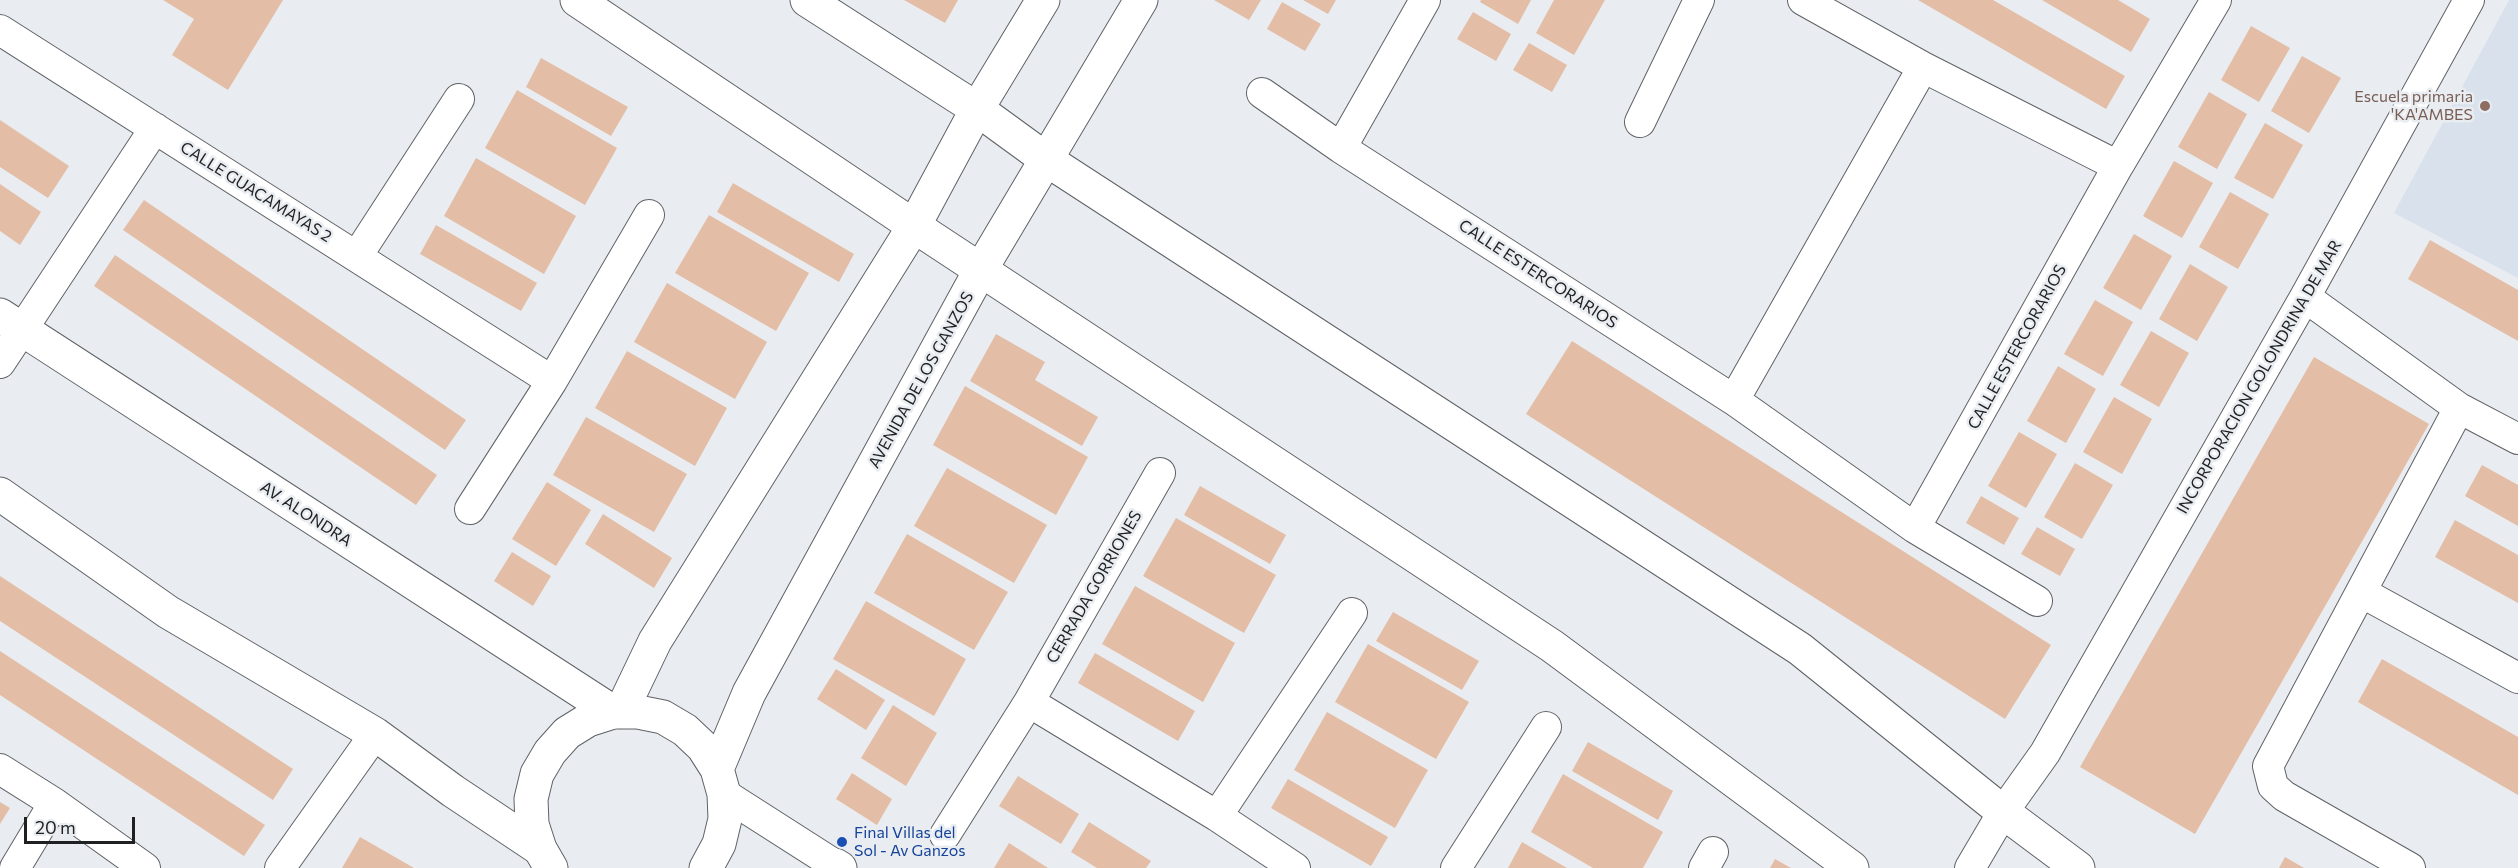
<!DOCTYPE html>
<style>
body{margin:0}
#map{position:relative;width:2518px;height:868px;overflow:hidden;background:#e9edf1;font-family:Commissioner,sans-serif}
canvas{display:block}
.scale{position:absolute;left:24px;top:817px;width:111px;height:27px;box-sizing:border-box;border:3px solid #1f2022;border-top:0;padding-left:8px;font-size:18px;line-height:21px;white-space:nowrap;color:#1f2022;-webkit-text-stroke:4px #e9edf1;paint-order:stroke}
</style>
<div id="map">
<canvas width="2518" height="868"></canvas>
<div class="scale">20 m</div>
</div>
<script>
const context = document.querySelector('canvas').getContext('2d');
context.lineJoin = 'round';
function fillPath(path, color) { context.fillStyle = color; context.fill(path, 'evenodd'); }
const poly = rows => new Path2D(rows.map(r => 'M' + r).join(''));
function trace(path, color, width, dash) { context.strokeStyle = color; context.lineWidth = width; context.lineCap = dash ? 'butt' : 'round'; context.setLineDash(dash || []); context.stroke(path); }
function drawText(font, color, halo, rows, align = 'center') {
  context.font = font + ' Commissioner,sans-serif'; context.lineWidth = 5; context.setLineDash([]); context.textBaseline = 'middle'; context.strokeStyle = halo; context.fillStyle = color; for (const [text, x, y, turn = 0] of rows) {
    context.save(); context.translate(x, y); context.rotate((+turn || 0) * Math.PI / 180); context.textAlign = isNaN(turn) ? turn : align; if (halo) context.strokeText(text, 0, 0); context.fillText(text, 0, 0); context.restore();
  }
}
const built = poly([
 [2509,0,2518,0,2518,278,2394,213]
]);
const building = poly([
 [163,0,283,0,228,90,172,55,194,19],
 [904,0,958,0,945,23],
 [1214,0,1261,0,1249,20],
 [1303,0,1336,0,1328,14],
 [1481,0,1531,0,1518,24,1480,2],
 [1554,0,1605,0,1574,55,1536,33],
 [1918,0,1993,0,2125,76,2106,109],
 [2042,0,2118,0,2150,19,2131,52],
 [1282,2,1321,24,1305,51,1267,29],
 [1473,12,1511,34,1496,61,1457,39],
 [2251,26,2290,48,2259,102,2221,80],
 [1529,43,1567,65,1552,92,1513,70],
 [2302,56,2341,78,2309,133,2271,111],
 [541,58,628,107,611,136,526,87],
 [517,90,617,148,585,205,485,148],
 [2209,92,2247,114,2217,169,2178,147],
 [0,120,69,166,48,198,0,167],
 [2265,123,2303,145,2273,199,2234,178],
 [476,158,576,216,544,274,444,216],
 [2174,161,2213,183,2182,238,2143,216],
 [733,183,854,254,839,282,717,212],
 [0,184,41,212,20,245,0,231],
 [2230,192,2269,214,2238,269,2199,247],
 [144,200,466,420,445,450,123,230],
 [709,215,809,273,776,331,675,273],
 [436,225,537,283,521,311,420,254],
 [2134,234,2172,256,2141,310,2103,288],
 [2430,240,2518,290,2518,341,2408,279],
 [115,255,437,475,416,505,94,286],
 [2190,264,2228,287,2197,341,2159,319],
 [667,283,767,342,735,399,634,342],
 [2095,300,2133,322,2103,376,2064,354],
 [2151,331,2189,353,2159,407,2120,385],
 [996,334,1045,362,1035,380,1098,417,1082,446,970,381],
 [1572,341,2051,645,2005,719,1526,414],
 [627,351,727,408,695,466,595,408],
 [2314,357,2429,424,2195,834,2080,767],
 [2058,366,2096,389,2066,443,2027,421],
 [965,386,1088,457,1056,515,933,445],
 [2114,397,2152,419,2122,474,2083,452],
 [586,417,687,474,654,532,553,475],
 [2019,432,2057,454,2026,508,1988,486],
 [2075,463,2113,485,2082,539,2044,517],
 [2482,465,2518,485,2518,526,2465,496],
 [947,468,1047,525,1014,583,914,526],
 [547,482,591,510,556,566,512,539],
 [1200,486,1286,535,1270,564,1184,515],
 [1981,496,2019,518,2004,545,1966,523],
 [603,514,672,558,654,588,585,544],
 [1176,518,1276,575,1244,633,1143,576],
 [2455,520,2518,555,2518,603,2435,557],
 [2037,527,2075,549,2060,576,2021,554],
 [907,534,1008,592,974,650,874,593],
 [512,552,551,576,533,606,494,581],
 [0,576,293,769,273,800,0,621],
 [1135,586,1235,643,1203,702,1102,644],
 [866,601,966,659,934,716,833,659],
 [1393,612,1479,661,1462,690,1376,641],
 [1368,644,1469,702,1436,759,1335,702],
 [0,651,265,825,244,856,0,695],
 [1095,653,1195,711,1178,741,1078,683],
 [2382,659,2518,737,2518,795,2358,702],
 [836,669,885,700,866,730,817,699],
 [893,705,937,733,906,786,861,758],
 [1327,712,1428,770,1395,828,1294,770],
 [1588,742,1673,791,1658,820,1572,771],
 [852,773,892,799,877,825,836,799],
 [1563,774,1663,832,1643,868,1593,868,1531,832],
 [1018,776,1079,814,1061,844,999,806],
 [1288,779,1388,837,1371,866,1271,808],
 [0,802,10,808,0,824],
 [1089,822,1151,861,1146,868,1097,868,1071,852],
 [360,837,414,868,342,868],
 [1522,842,1567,868,1508,868],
 [1009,843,1048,868,994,868],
 [2285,857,2304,868,2279,868],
 [1775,859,1791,868,1770,868]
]);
const minor = poly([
 [1803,0,1923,67,2118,166],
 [0,30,552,381],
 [1262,93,1341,148,1734,400,1915,528,2037,601],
 [1640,122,1699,0],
 [1341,148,1425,0],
 [357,256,459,99],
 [2305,297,2459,408],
 [0,363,155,128],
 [1734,400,1923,67],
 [470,509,552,381,649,215],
 [1915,528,2118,166,2216,0],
 [2361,592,2518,678],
 [1029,702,1217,816,1295,868],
 [0,769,54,803,145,868],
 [724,794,835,865],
 [1217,816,1352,613],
 [945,835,1029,702,1160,473],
 [15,868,54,803],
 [280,868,375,734],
 [1456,868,1546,727],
 [1704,868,1713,852],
 [1970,868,2003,812,2045,753,2305,297,2469,0],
 [2410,868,2284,796,2273,786,2268,766,2459,408,2518,439]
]);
const tertiary = poly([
 [621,712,655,641,914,226,977,109,1043,0],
 [717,769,749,693,981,269,1141,0],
 [551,868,540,849,532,824,531,799,537,774,550,752,567,733,588,720,613,712,638,712,663,717,685,730,703,747,717,769,724,794,725,819,719,844,706,868]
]);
const secondary = poly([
 [577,0,914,226,1552,646,1852,868],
 [807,0,977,109,1047,160,1800,649,2003,812,2078,868],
 [0,315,613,712],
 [0,494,168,612,375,734,453,791,540,849],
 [835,865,840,868]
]);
const markers = [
 [2485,106,6,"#8d6e63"],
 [842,842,6,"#1a4fb4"]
];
const educationNames = [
 ["Escuela primaria",2473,97],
 ["'KA'AMBES",2473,115]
];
const streetNames = [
 ["CALLE GUACAMAYAS 2",256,192,32],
 ["CALLE ESTERCORARIOS",1538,274,33],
 ["CALLE ESTERCORARIOS",2017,347,-61],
 ["INCORPORACION GOLONDRINA DE MAR",2259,377,-60],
 ["AVENIDA DE LOS GANZOS",921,380,-61],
 ["AV. ALONDRA",306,514,33],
 ["CERRADA GORRIONES",1094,587,-60]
];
const transitNames = [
 ["Final Villas del",854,833],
 ["Sol - Av Ganzos",854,851]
];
fillPath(built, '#d8e1ec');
fillPath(building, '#e3bda5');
trace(minor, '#5f6266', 32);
trace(tertiary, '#5f6266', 35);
trace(secondary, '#5f6266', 35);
trace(minor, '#fff', 30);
trace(tertiary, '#fff', 33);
trace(secondary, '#fff', 33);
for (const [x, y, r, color] of markers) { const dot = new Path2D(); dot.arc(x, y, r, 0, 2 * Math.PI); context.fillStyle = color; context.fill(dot); trace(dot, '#e9edf1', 2); }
drawText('16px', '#785e54', '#e9edf1', educationNames, 'right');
drawText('16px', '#1f2022', '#e9edf1', streetNames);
drawText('16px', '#164399', '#e9edf1', transitNames, 'left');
</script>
